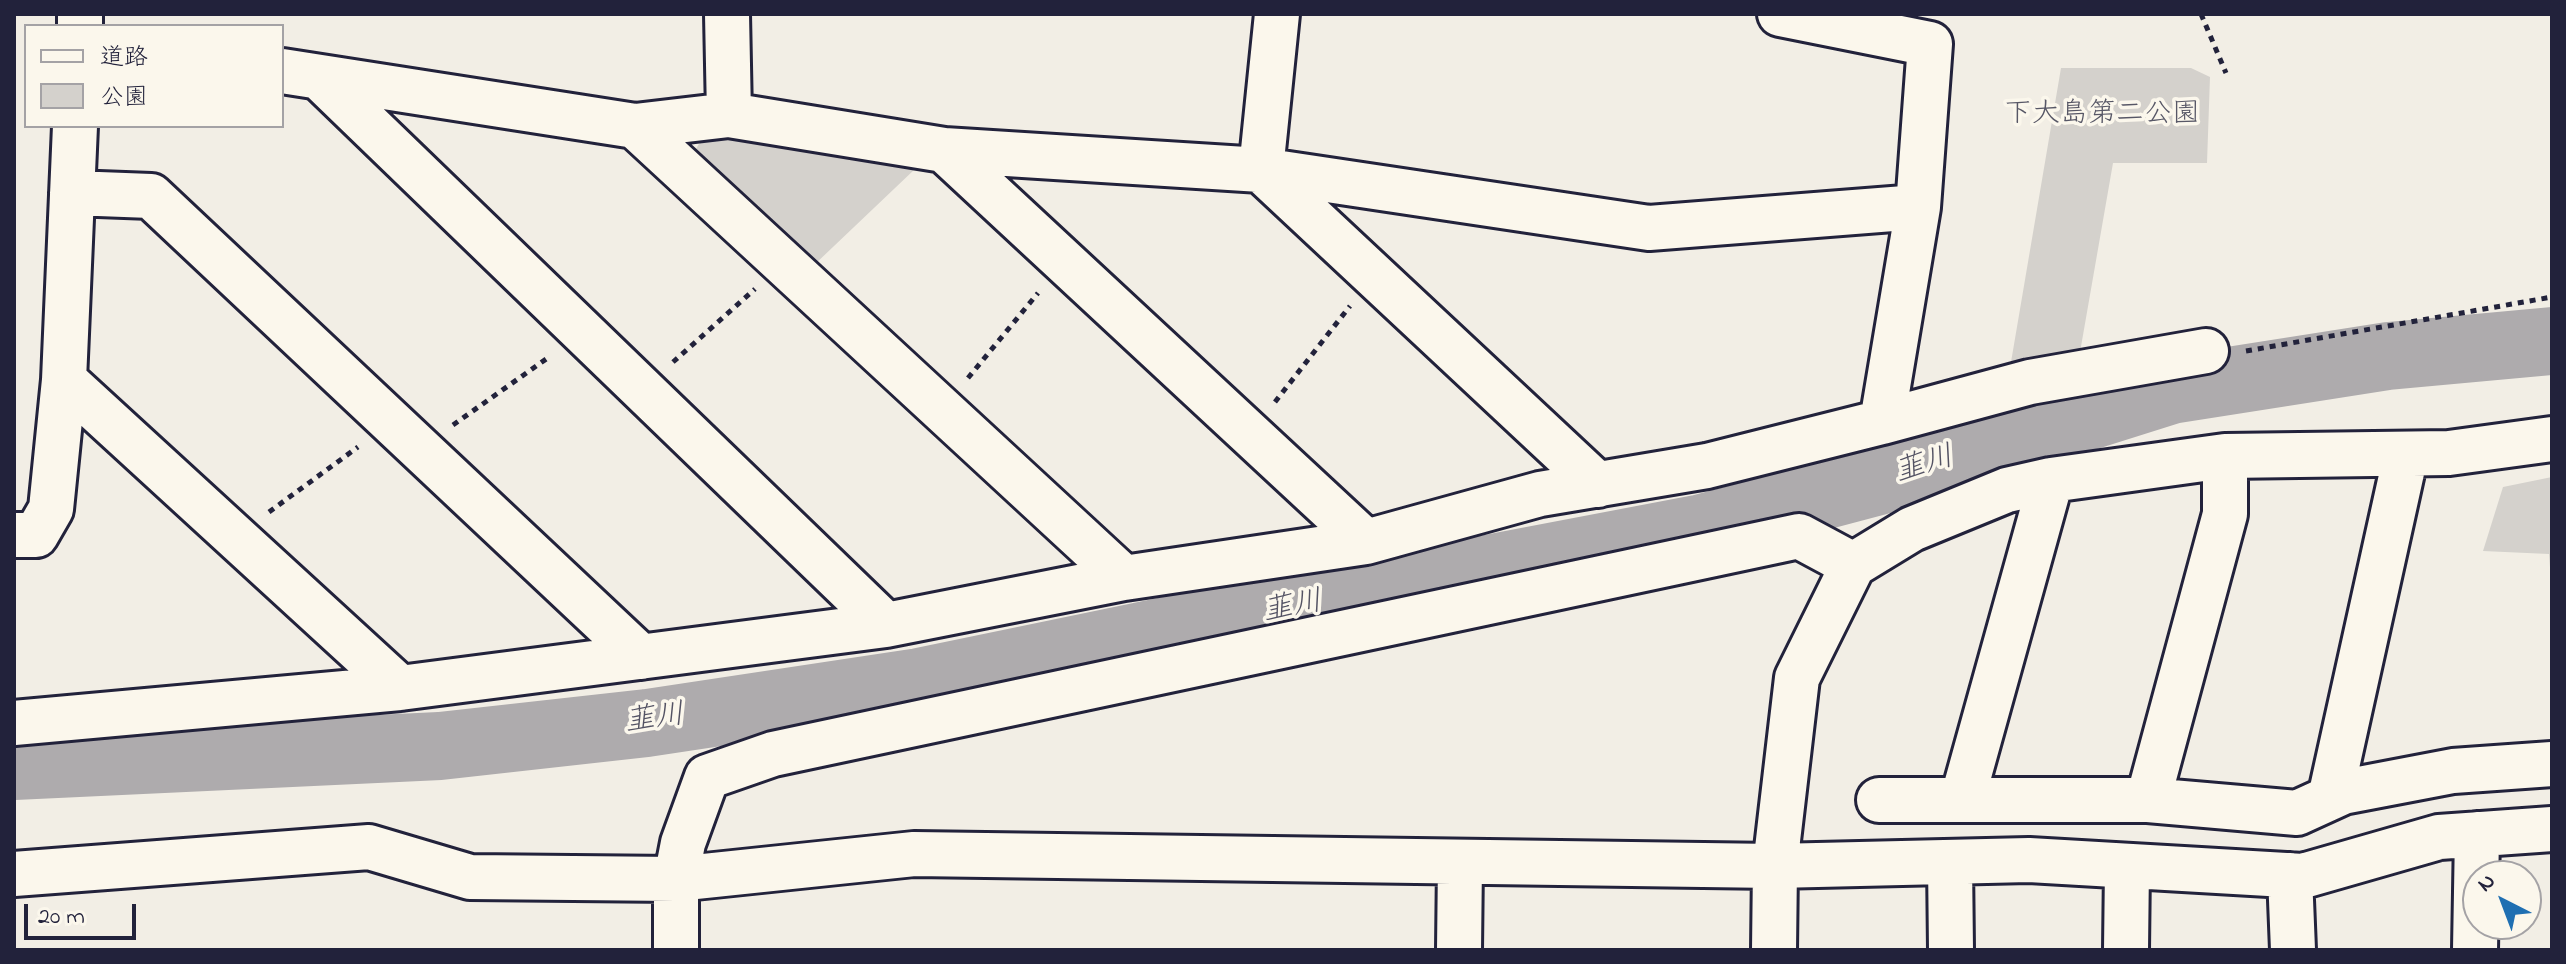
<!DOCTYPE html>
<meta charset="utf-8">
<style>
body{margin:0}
#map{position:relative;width:2566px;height:964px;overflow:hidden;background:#f2eee5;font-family:"Indie Flower","Klee One",sans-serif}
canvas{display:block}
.frame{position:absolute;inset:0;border:16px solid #22223b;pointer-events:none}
.legend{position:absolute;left:24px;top:24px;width:260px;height:104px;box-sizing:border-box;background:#fbf7ec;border:2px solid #a4a2a5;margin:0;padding:10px 14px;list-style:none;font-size:24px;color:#22223b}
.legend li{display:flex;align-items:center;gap:16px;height:40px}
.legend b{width:40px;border:2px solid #a4a2a5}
.north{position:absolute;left:2462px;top:860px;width:80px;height:80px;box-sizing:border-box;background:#fbf7ec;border:2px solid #a4a2a5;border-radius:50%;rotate:318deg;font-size:22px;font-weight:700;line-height:32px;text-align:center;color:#22223b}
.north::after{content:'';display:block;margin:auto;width:28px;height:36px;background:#1f6fb2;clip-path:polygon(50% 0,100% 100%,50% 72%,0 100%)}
.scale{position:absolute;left:24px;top:904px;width:112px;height:36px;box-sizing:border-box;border:4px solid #22223b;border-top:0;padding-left:10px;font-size:24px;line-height:28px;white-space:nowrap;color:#22223b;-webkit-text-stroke:6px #fbf7ec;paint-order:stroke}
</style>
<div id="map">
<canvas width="2566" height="964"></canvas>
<div class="frame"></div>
<ul class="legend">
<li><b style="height:10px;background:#fbf7ec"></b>道路</li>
<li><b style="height:22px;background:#d4d1cc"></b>公園</li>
</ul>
<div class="north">N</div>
<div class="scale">20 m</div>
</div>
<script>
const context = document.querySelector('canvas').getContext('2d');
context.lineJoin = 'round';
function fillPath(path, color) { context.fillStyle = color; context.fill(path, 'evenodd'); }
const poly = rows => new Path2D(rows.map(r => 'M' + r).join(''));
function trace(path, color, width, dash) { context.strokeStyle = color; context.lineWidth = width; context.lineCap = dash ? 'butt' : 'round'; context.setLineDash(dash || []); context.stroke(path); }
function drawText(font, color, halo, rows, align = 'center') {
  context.font = font + ' "Indie Flower","Klee One",sans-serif'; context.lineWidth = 7; context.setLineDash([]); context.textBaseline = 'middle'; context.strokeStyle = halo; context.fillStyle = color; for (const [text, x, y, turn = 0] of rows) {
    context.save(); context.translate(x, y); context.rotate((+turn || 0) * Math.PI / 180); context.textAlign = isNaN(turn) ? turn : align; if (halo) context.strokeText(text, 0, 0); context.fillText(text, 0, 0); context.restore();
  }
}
const green = poly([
 [2061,68,2191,68,2210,77,2207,163,2113,163,2079,358,2010,368],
 [705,133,784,139,915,169,813,266,690,160],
 [2552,477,2552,594,2549,554,2483,551,2503,487]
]);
const river = poly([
 [14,766,440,746,647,723,919,682,1214,621,1698,529,1898,476,2171,390,2388,356,2552,341]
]);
const path = poly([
 [2201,14,2226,73],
 [2246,351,2552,297],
 [673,362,755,289],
 [968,378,1038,293],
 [1275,402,1350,306],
 [453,425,549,357],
 [269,512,358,447]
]);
const minor = poly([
 [727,14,729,115],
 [1277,14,1261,170,1598,485],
 [80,26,80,14],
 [282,71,635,126,729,115,944,150,1261,170,1649,228,1918,207],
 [321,79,886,625],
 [75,126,64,380,400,688],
 [635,126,1124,578],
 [944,150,1366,542],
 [72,193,151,196,641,657],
 [1882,422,2030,382,2206,351],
 [14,535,36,535,51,509,64,380],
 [14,723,400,688,886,625,1124,578,1366,542,1540,494,1707,466,1882,422,1918,207,1930,44,1780,14],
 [1963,797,2051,480],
 [2330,798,2406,454],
 [1879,800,2148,800,2297,813,2343,792,2453,771,2552,764],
 [2148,800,2225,514,2225,456],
 [1950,862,1951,950],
 [14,874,369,847,470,877,676,879,914,854,1775,866,2029,860,2303,876,2439,837,2552,829],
 [2290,875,2293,950],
 [676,950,676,879,683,843,707,777,773,754,1799,536,1853,565],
 [1459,950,1460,862],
 [1774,950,1775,866,1797,678,1853,565,1912,529,2007,490,2051,480,2225,456,2449,453,2552,439],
 [2126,950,2127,866],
 [2475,950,2477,834]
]);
const parkNames = [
 ["下大島第二公園",2102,116]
];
const waterNames = [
 ["韮川",1925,467,-17],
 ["韮川",1293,609,-11],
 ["韮川",655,721,-8]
];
fillPath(green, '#d4d1cc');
trace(river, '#aeabad', 68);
trace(minor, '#22223b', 50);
trace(path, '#22223b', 5, [6, 6]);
trace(minor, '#fbf7ec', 44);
drawText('28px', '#575766', '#fbf7ec', parkNames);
drawText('italic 30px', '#535263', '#fbf7ec', waterNames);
</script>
